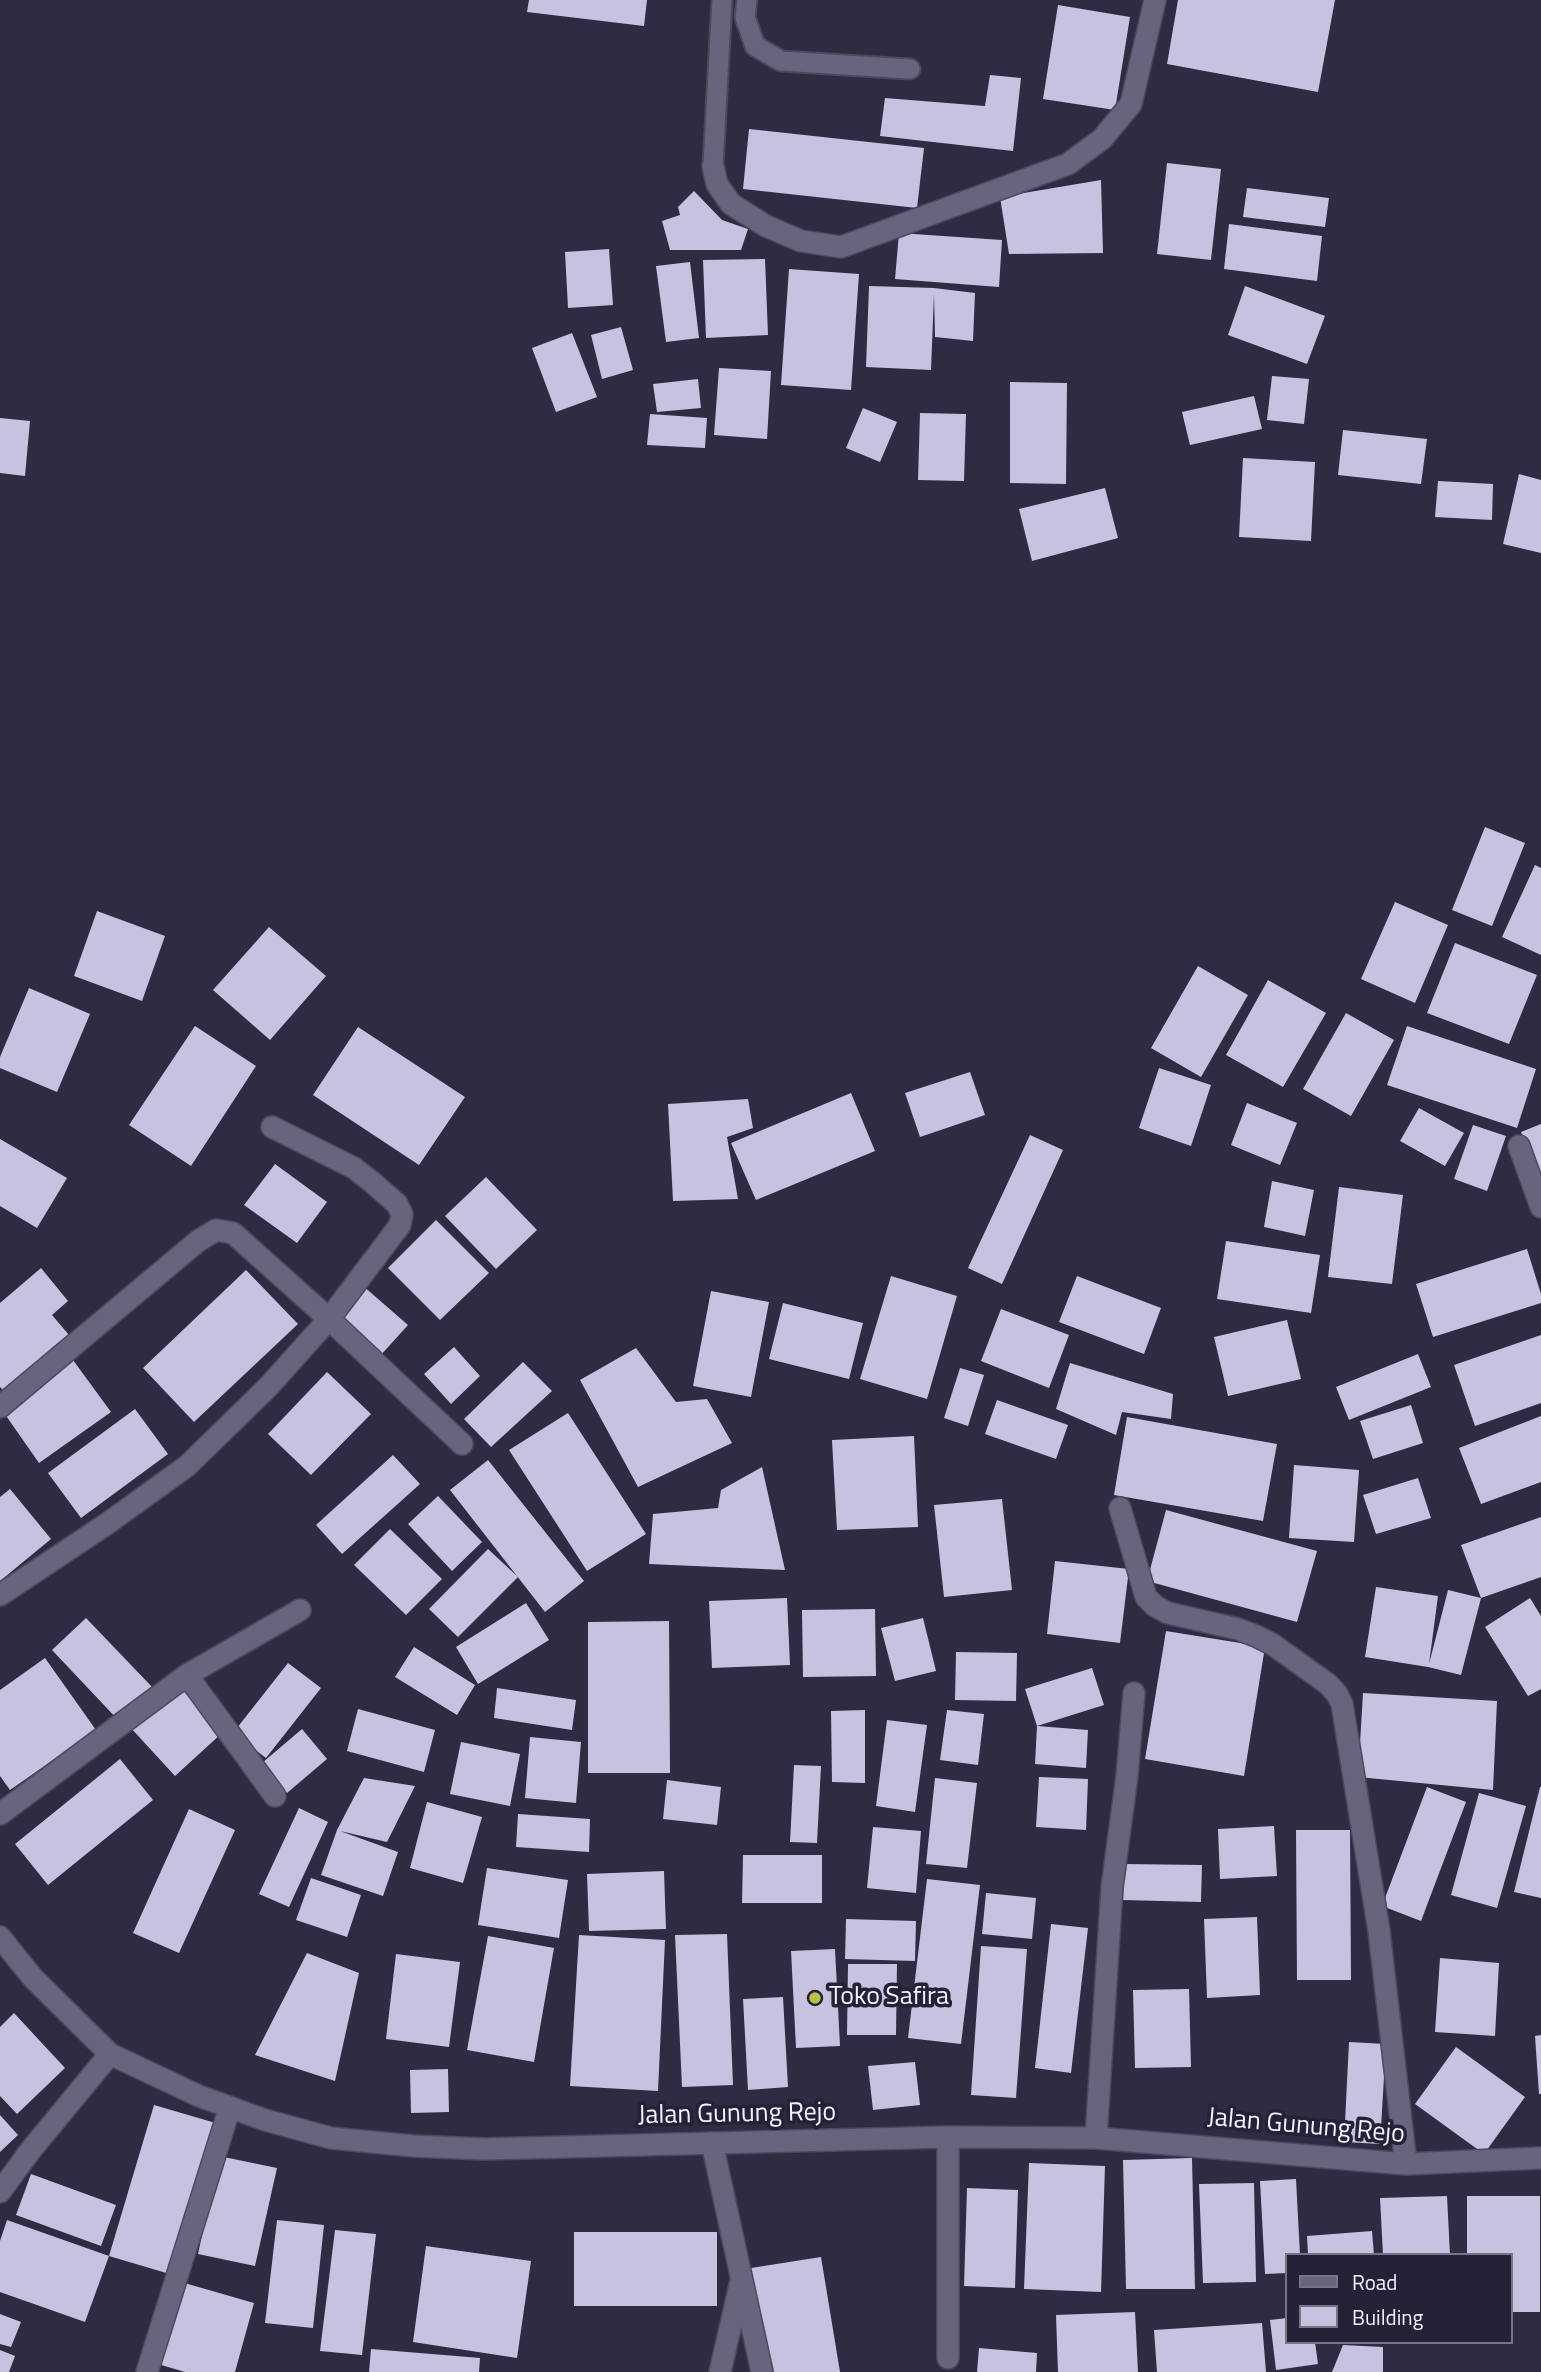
<!DOCTYPE html>
<style>
body{margin:0}
#map{position:relative;width:1541px;height:2372px;overflow:hidden;background:#2f2b42;font-family:"Titillium Web",sans-serif}
canvas{display:block}
.legend{position:absolute;left:1285px;top:2253px;width:228px;height:91px;box-sizing:border-box;background:#262137;border:2px solid #787486;margin:0;padding:9px 12px;list-style:none;font-size:21px;color:#f3f1fd}
.legend li{display:flex;align-items:center;gap:14px;height:35px}
.legend b{width:35px;border:2px solid #787486}
</style>
<div id="map">
<canvas width="1541" height="2372"></canvas>
<ul class="legend">
<li><b style="height:9px;background:#69647e"></b>Road</li>
<li><b style="height:19px;background:#c7c2e0"></b>Building</li>
</ul>
</div>
<script>
const context = document.querySelector('canvas').getContext('2d');
context.lineJoin = 'round';
function fillPath(path, color) { context.fillStyle = color; context.fill(path, 'evenodd'); }
const poly = rows => new Path2D(rows.map(r => 'M' + r).join(''));
function trace(path, color, width, dash) { context.strokeStyle = color; context.lineWidth = width; context.lineCap = dash ? 'butt' : 'round'; context.setLineDash(dash || []); context.stroke(path); }
function drawText(font, color, halo, rows, align = 'center') {
  context.font = font + ' "Titillium Web",sans-serif'; context.lineWidth = 7; context.setLineDash([]); context.textBaseline = 'middle'; context.strokeStyle = halo; context.fillStyle = color; for (const [text, x, y, turn = 0] of rows) {
    context.save(); context.translate(x, y); context.rotate((+turn || 0) * Math.PI / 180); context.textAlign = isNaN(turn) ? turn : align; if (halo) context.strokeText(text, 0, 0); context.fillText(text, 0, 0); context.restore();
  }
}
const building = poly([
 [529,0,647,0,644,26,527,12],
 [1178,0,1335,0,1318,92,1167,64],
 [1058,5,1130,17,1115,110,1043,99],
 [990,75,1021,78,1013,151,880,136,885,98,985,106],
 [749,129,924,148,917,208,743,189],
 [1167,163,1221,169,1211,260,1157,254],
 [1101,180,1103,253,1009,254,1000,197],
 [1247,188,1329,198,1325,227,1243,217],
 [694,191,722,220,748,229,741,250,670,250,662,221,680,215,678,207],
 [1229,224,1322,236,1317,281,1224,269],
 [899,233,1002,240,999,287,895,279],
 [609,249,613,305,568,308,565,252],
 [765,259,768,335,706,338,703,260],
 [690,262,699,338,666,342,656,266],
 [789,269,859,274,851,390,781,385],
 [869,286,934,288,975,293,973,341,935,337,934,294,931,370,866,367],
 [1245,286,1325,316,1307,364,1228,335],
 [621,327,633,370,602,379,591,335],
 [572,333,597,397,556,412,532,348],
 [719,368,771,371,767,439,714,435],
 [1272,376,1309,379,1304,424,1267,420],
 [698,379,701,408,657,412,653,384],
 [1010,382,1067,383,1066,484,1010,483],
 [1254,396,1262,429,1190,445,1182,412],
 [863,408,897,422,880,462,846,448],
 [920,413,966,414,964,481,918,480],
 [650,414,707,418,705,448,647,445],
 [0,418,30,421,25,476,0,473],
 [1343,430,1427,439,1421,484,1338,475],
 [1243,458,1315,462,1311,541,1239,537],
 [1519,474,1541,480,1541,553,1503,544],
 [1438,481,1493,484,1492,520,1435,517],
 [1105,488,1118,538,1032,561,1019,509],
 [1485,827,1525,843,1492,926,1452,910],
 [1535,865,1541,868,1541,955,1502,937],
 [1395,902,1448,925,1415,1003,1361,979],
 [97,911,165,936,142,1001,74,976],
 [269,927,326,976,270,1040,213,990],
 [1455,943,1537,975,1509,1044,1427,1013],
 [1198,966,1248,995,1201,1077,1151,1048],
 [1268,980,1326,1013,1283,1087,1226,1055],
 [29,988,90,1014,57,1092,0,1068,0,1057],
 [1346,1013,1394,1040,1351,1116,1303,1089],
 [195,1026,256,1066,191,1166,129,1125],
 [1407,1026,1536,1069,1517,1128,1387,1085],
 [358,1027,465,1097,419,1165,313,1095],
 [1159,1068,1211,1085,1191,1146,1139,1128],
 [970,1072,985,1115,920,1137,905,1093],
 [851,1093,875,1151,756,1200,731,1143],
 [748,1099,753,1128,727,1137,738,1199,673,1201,668,1104],
 [1247,1103,1297,1123,1280,1165,1231,1145],
 [1419,1108,1464,1133,1445,1166,1400,1141],
 [1541,1124,1541,1179,1521,1132],
 [1473,1125,1506,1136,1487,1191,1454,1179],
 [1030,1135,1063,1150,1002,1284,968,1268],
 [0,1139,67,1178,37,1228,0,1206],
 [275,1164,327,1202,297,1243,244,1205],
 [486,1177,537,1230,496,1269,445,1216],
 [1272,1181,1314,1190,1305,1236,1264,1227],
 [1339,1187,1403,1195,1392,1284,1328,1277],
 [436,1220,489,1273,440,1320,388,1268],
 [1226,1241,1320,1255,1311,1313,1217,1299],
 [1527,1249,1541,1294,1541,1303,1433,1337,1416,1284],
 [41,1268,68,1301,52,1315,69,1335,3,1390,0,1387,0,1303],
 [246,1270,298,1324,194,1422,143,1368],
 [891,1276,957,1296,927,1399,860,1379],
 [1077,1276,1161,1308,1144,1354,1059,1322],
 [362,1285,408,1325,380,1356,334,1316],
 [711,1291,769,1302,751,1397,693,1386],
 [783,1303,863,1323,849,1379,769,1359],
 [1001,1309,1069,1335,1049,1388,981,1361],
 [1287,1320,1301,1379,1228,1396,1214,1337],
 [1541,1335,1541,1403,1475,1426,1454,1365],
 [454,1347,480,1376,451,1404,424,1374],
 [636,1348,676,1402,707,1399,732,1443,638,1487,580,1380],
 [1418,1354,1431,1387,1349,1420,1336,1387],
 [73,1360,111,1412,39,1463,2,1410],
 [523,1362,552,1391,491,1447,464,1419],
 [1070,1363,1173,1394,1171,1419,1122,1412,1116,1435,1056,1409],
 [960,1368,984,1375,968,1426,944,1418],
 [327,1372,371,1414,311,1475,268,1434],
 [997,1400,1068,1425,1056,1459,985,1434],
 [1411,1405,1423,1443,1373,1459,1360,1421],
 [135,1409,168,1454,81,1518,48,1473],
 [568,1413,646,1534,587,1571,509,1450],
 [1541,1416,1541,1482,1481,1504,1459,1448],
 [1127,1417,1277,1444,1263,1521,1114,1495],
 [914,1436,918,1527,837,1530,832,1440],
 [393,1455,420,1484,342,1554,316,1525],
 [488,1460,584,1581,545,1612,450,1490],
 [1294,1465,1359,1470,1354,1542,1289,1538],
 [762,1467,785,1570,649,1564,653,1514,718,1508,721,1490],
 [1418,1478,1431,1518,1376,1534,1363,1495],
 [10,1489,51,1539,0,1581,0,1497],
 [438,1496,482,1542,452,1571,408,1524],
 [1002,1499,1012,1590,944,1597,934,1505],
 [1166,1510,1317,1551,1297,1622,1147,1581],
 [1541,1517,1541,1577,1481,1598,1461,1545],
 [390,1529,442,1579,406,1615,354,1565],
 [488,1549,518,1577,458,1637,429,1609],
 [1055,1561,1129,1569,1120,1643,1047,1634],
 [1376,1587,1438,1596,1429,1664,1448,1590,1481,1598,1461,1675,1428,1667,1365,1657],
 [787,1598,790,1665,712,1668,709,1601],
 [1530,1598,1541,1616,1541,1689,1528,1696,1485,1627],
 [526,1603,549,1640,478,1684,456,1647],
 [875,1609,876,1676,803,1677,802,1610],
 [86,1618,154,1689,120,1722,52,1650],
 [923,1618,936,1671,895,1681,881,1628],
 [669,1621,670,1773,588,1773,588,1622],
 [1166,1631,1265,1647,1244,1776,1145,1759],
 [414,1647,475,1685,457,1715,395,1677],
 [956,1652,1017,1653,1016,1701,955,1700],
 [45,1658,96,1730,10,1790,0,1776,0,1690],
 [288,1663,321,1688,266,1758,233,1733],
 [1092,1668,1104,1705,1037,1726,1088,1730,1086,1768,1035,1764,1037,1726,1025,1689],
 [177,1684,222,1733,175,1776,130,1727],
 [497,1688,576,1700,572,1730,494,1718],
 [1363,1693,1497,1701,1493,1790,1358,1777],
 [358,1709,435,1730,424,1772,347,1751],
 [865,1710,865,1783,832,1782,831,1711],
 [947,1710,984,1714,978,1765,940,1760],
 [887,1720,927,1725,915,1812,876,1806],
 [302,1729,327,1759,287,1793,262,1763],
 [530,1737,581,1742,576,1803,525,1798],
 [461,1742,520,1754,510,1806,450,1794],
 [120,1759,153,1800,48,1885,15,1844],
 [794,1765,821,1766,817,1843,790,1842],
 [1039,1777,1088,1779,1086,1830,1036,1827],
 [364,1778,415,1786,387,1842,340,1831,398,1852,383,1896,321,1875,337,1830],
 [935,1778,977,1783,967,1868,926,1864],
 [667,1780,721,1787,717,1825,663,1819],
 [1427,1787,1466,1802,1421,1921,1382,1906],
 [1540,1787,1541,1787,1541,1898,1514,1892],
 [1479,1793,1526,1806,1497,1908,1451,1895],
 [427,1802,482,1817,463,1883,410,1868],
 [299,1808,328,1822,289,1907,259,1894],
 [189,1809,235,1830,179,1953,133,1933],
 [518,1814,590,1819,589,1852,516,1847],
 [1274,1826,1277,1876,1220,1879,1218,1829],
 [873,1827,921,1831,916,1893,867,1888],
 [1296,1830,1350,1830,1351,1980,1297,1980],
 [743,1855,822,1855,822,1903,742,1903],
 [1124,1864,1202,1865,1201,1902,1123,1900],
 [487,1868,568,1880,559,1938,478,1925],
 [664,1871,666,1929,589,1931,587,1874],
 [311,1878,361,1895,347,1937,296,1920],
 [927,1879,980,1885,961,2044,908,2038],
 [986,1893,1036,1898,1032,1939,982,1934],
 [1257,1917,1260,1995,1207,1998,1204,1919],
 [846,1919,916,1921,915,1961,845,1959],
 [1051,1924,1088,1928,1071,2073,1035,2068],
 [727,1934,733,2085,682,2087,675,1935],
 [579,1935,665,1940,658,2091,570,2086],
 [488,1936,554,1948,534,2062,467,2050],
 [981,1946,1027,1949,1016,2098,971,2095],
 [835,1949,840,2046,796,2048,791,1951],
 [307,1953,359,1973,335,2081,255,2055],
 [396,1954,460,1962,449,2047,386,2039],
 [1440,1958,1499,1963,1495,2036,1435,2032],
 [848,1964,897,1964,896,2035,847,2035],
 [1189,1989,1191,2067,1135,2068,1133,1990],
 [783,1997,788,2087,748,2090,743,1999],
 [14,2013,65,2068,17,2114,0,2096,0,2027],
 [1541,2035,1541,2094,1539,2094,1535,2036],
 [1349,2042,1386,2044,1380,2144,1344,2142],
 [1456,2047,1525,2097,1484,2154,1415,2104],
 [915,2062,920,2105,873,2110,868,2066],
 [448,2069,449,2112,411,2113,410,2070],
 [154,2105,219,2124,173,2275,109,2256],
 [0,2115,18,2135,0,2152],
 [219,2156,277,2168,255,2266,198,2254],
 [1192,2158,1195,2289,1126,2289,1123,2160],
 [1029,2163,1105,2166,1101,2292,1024,2289],
 [31,2174,116,2205,101,2246,16,2215],
 [1296,2179,1300,2255,1287,2255,1287,2273,1265,2274,1260,2181],
 [1254,2183,1256,2282,1203,2283,1199,2184],
 [967,2188,1018,2190,1015,2288,964,2286],
 [1447,2196,1450,2255,1383,2255,1380,2198],
 [1467,2196,1540,2196,1540,2312,1511,2312,1511,2255,1467,2255],
 [7,2220,109,2256,85,2322,0,2292,0,2241],
 [277,2220,324,2225,313,2328,265,2323],
 [335,2230,376,2234,362,2355,320,2351],
 [1372,2231,1374,2255,1308,2255,1307,2236],
 [574,2232,717,2232,717,2306,574,2306],
 [426,2246,531,2261,517,2358,413,2342],
 [821,2257,840,2372,768,2372,751,2268],
 [181,2282,254,2303,235,2372,185,2372,158,2364],
 [1135,2312,1138,2372,1058,2372,1056,2315],
 [0,2314,21,2322,11,2347,0,2344],
 [1287,2318,1287,2342,1315,2342,1318,2364,1276,2370,1270,2320],
 [1262,2323,1266,2372,1157,2372,1154,2330],
 [1343,2345,1383,2347,1383,2372,1332,2372],
 [979,2348,1037,2353,1036,2372,977,2372],
 [371,2349,480,2358,479,2372,369,2372],
 [0,2350,15,2356,9,2372,0,2372]
]);
const lane = poly([
 [747,0,745,17,755,46,781,61,910,69],
 [713,166,722,0]
]);
const street = poly([
 [713,166,717,184,731,204,766,226,801,241,841,247,1068,164,1102,139,1131,104,1155,0],
 [1519,1146,1541,1207],
 [0,1407,198,1241,216,1230,233,1233,329,1319,462,1444],
 [1120,1508,1146,1597,1155,1606,1168,1613,1238,1629,1256,1636,1272,1644,1328,1684,1337,1694,1342,1704,1379,1931,1406,2164],
 [0,1595,108,1523,187,1466,268,1387,329,1319,400,1225,402,1214,397,1204,372,1182,354,1168,272,1127],
 [187,1675,275,1796],
 [0,1814,187,1675,300,1610],
 [0,1937,33,1978,110,2054,199,2096,265,2120,331,2138,413,2146,485,2149,948,2137,1096,2138,1406,2164,1541,2158],
 [948,2137,948,2358],
 [1096,2138,1112,1887,1127,1776,1134,1693],
 [712,2143,762,2372],
 [0,2192,30,2151,110,2054],
 [147,2372,230,2107],
 [720,2372,740,2285]
]);
const markers = [
 [815,1998,7,"#b9c046"]
];
const poiNames = [
 ["Toko Safira",829,1998]
];
const streetNames = [
 ["Jalan Gunung Rejo",737,2115,-1],
 ["Jalan Gunung Rejo",1306,2127,5]
];
fillPath(building, '#c7c2e0');
trace(lane, '#4d485b', 23);
trace(street, '#4d485b', 24);
trace(lane, '#69647e', 19);
trace(street, '#69647e', 21);
for (const [x, y, r, color] of markers) { const dot = new Path2D(); dot.arc(x, y, r, 0, 2 * Math.PI); context.fillStyle = color; context.fill(dot); trace(dot, '#262137', 2.5); }
drawText('26px', '#f3f1fd', '#262137', poiNames, 'left');
drawText('26px', '#f3f1fd', '#262137', streetNames);
</script>
